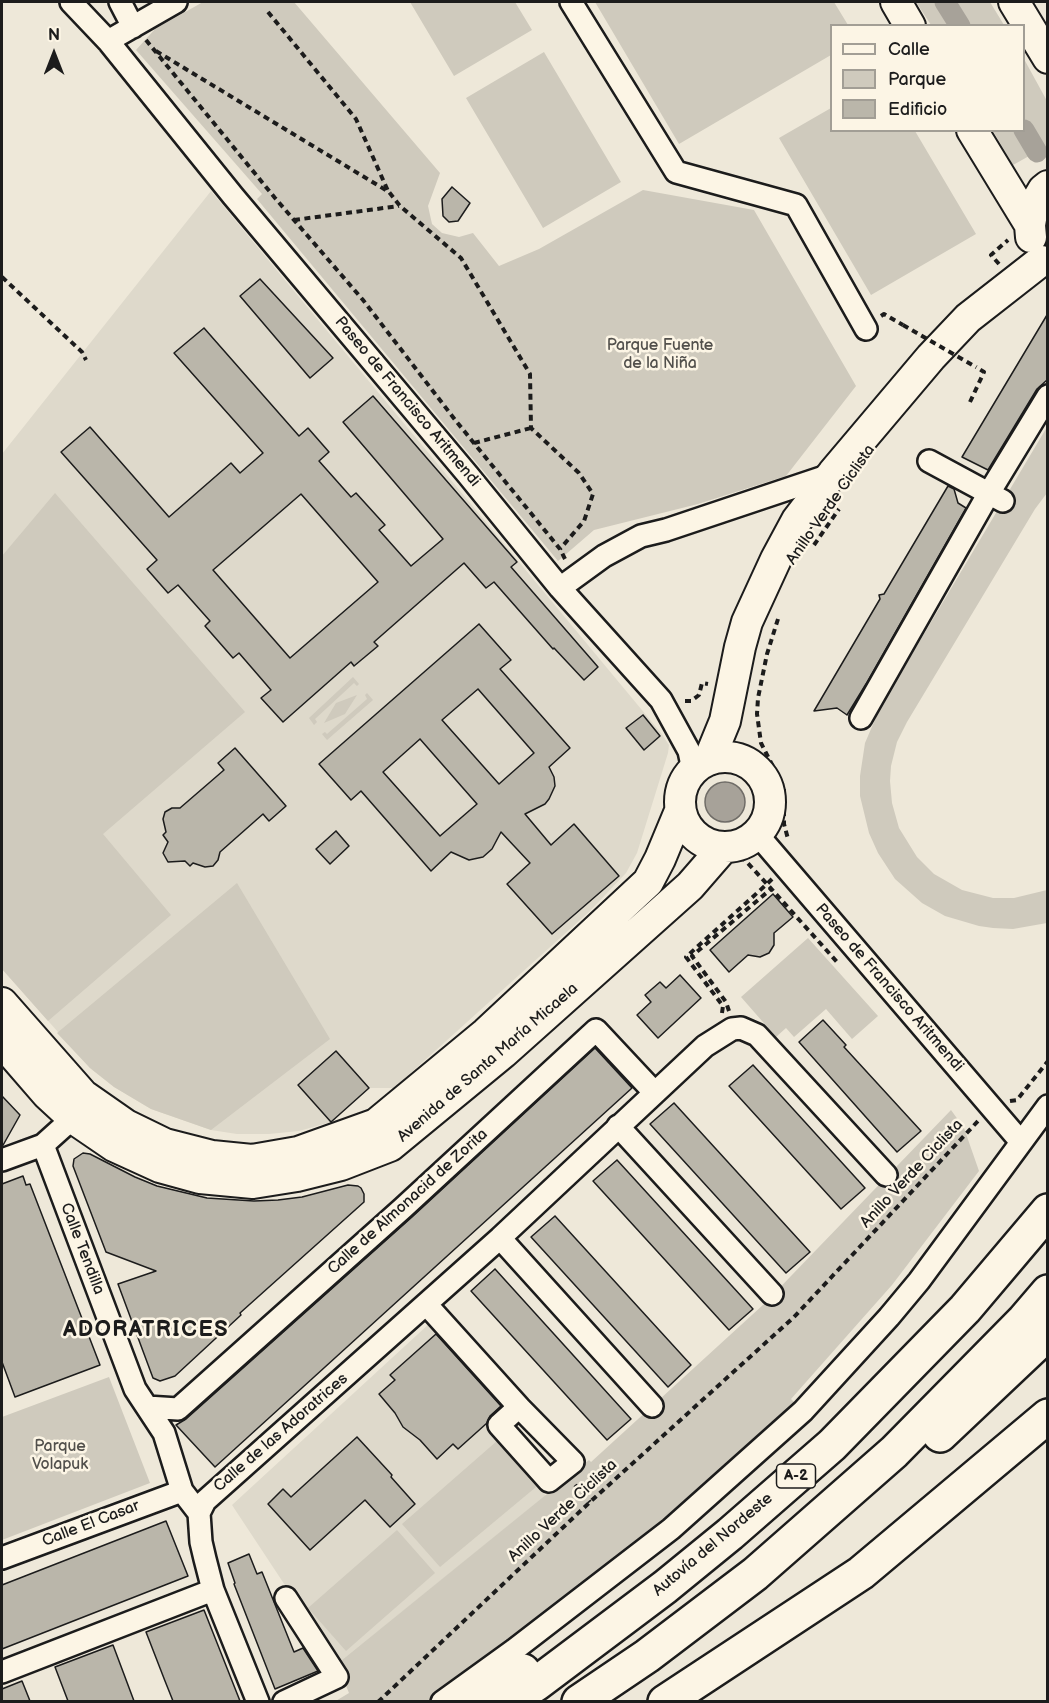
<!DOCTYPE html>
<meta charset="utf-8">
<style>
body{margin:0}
#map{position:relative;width:1049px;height:1703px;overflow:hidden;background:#eee8d9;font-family:"Balsamiq Sans",sans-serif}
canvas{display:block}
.frame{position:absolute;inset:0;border:3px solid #1c1c1c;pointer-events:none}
.legend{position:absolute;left:830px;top:24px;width:195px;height:108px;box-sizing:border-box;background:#fcf5e5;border:2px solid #a29e95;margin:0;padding:8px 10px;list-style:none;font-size:18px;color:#1c1c1c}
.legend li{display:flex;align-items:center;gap:12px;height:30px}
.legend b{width:30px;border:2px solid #a29e95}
.north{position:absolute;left:24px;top:24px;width:60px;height:60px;-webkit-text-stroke:4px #fcf5e5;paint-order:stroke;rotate:0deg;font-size:16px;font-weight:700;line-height:24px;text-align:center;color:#1c1c1c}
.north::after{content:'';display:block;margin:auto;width:21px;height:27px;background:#1c1c1c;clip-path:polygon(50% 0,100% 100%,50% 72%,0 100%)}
</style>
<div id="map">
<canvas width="1049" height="1703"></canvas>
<div class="frame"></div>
<ul class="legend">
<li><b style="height:8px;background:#fcf5e5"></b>Calle</li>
<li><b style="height:16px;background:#cfcabd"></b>Parque</li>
<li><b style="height:16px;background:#bab6aa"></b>Edificio</li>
</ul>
<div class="north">N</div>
</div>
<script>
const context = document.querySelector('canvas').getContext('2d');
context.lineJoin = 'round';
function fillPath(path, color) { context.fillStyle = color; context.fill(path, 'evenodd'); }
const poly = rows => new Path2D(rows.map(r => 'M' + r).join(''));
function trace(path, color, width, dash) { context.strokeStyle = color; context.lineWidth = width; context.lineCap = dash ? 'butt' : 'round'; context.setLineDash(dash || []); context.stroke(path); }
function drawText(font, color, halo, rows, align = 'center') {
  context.font = font + ' "Balsamiq Sans",sans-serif'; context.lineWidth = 5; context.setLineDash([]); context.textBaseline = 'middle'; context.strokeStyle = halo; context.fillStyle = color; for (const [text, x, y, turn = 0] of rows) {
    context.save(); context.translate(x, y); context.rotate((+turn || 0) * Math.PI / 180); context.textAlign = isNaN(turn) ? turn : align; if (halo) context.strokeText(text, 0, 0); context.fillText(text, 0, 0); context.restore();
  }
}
const built = poly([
 [211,191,661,733,669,745,668,753,637,853,626,873,590,911,394,1088,369,1088,331,1122,299,1131,269,1134,237,1134,211,1130,151,1109,114,1087,90,1068,2,969,2,454],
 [430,1323,507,1408,488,1427,546,1496,337,1664,232,1505]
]);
const green = poly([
 [203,2,294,2,440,173,428,206,432,224,442,233,459,237,473,233,499,266,539,249,643,190,754,210,856,386,786,476,698,504,594,530,558,561,257,199,262,194,136,50,155,29],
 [410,2,515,2,532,30,454,76],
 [595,2,834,2,848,25,832,26,831,55,679,144],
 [916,2,990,2,1004,25,931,25],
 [544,52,621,182,543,228,466,98],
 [1024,59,1047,101,1047,146,1013,165,993,131,1024,130],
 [831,108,832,130,915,131,976,234,871,295,779,138],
 [1047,427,1047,493,1035,509,907,722,897,742,891,766,890,781,892,803,899,828,917,857,934,874,962,890,993,898,1014,898,1047,890,1047,923,1013,929,993,928,979,926,945,916,922,903,895,879,878,853,869,833,860,796,860,776,865,743,880,708],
 [55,493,245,712,103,834,171,915,48,1021,2,969,2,556],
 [353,677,359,684,357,686,354,683,315,719,317,722,314,725,309,718],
 [367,693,373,700,327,740,322,734,325,732,327,734,367,699,365,695],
 [357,695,345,714,324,723,336,703],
 [237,883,330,1039,211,1130,151,1109,114,1087,90,1068,57,1033],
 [808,938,878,1016,852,1039,826,1009,794,1037,786,1028,776,1037,741,997],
 [951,1110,964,1128,979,1171,892,1285,791,1399,795,1403,668,1517,427,1701,334,1702,349,1693,337,1664,589,1460,591,1462,764,1304],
 [109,1377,150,1483,2,1540,2,1417],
 [497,1441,536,1487,440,1567,402,1524],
 [397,1530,435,1573,346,1651,308,1608]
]);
const water = poly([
 '705 802a20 20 0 1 1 40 0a20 20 0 1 1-40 0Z'
]);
const canal = poly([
 [945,2,960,26],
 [1024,130,1037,152]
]);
const building = poly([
 [452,187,470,203,458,221,449,222,443,216,442,199,452,187],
 [260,279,333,358,310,378,240,296,260,279],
 [1047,315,1047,380,1037,389,988,470,962,457,1047,315],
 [204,328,299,436,308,428,329,452,319,461,351,497,356,493,385,525,379,530,411,566,443,539,343,422,373,396,517,562,511,567,598,667,584,680,554,648,553,649,494,582,486,588,464,563,374,642,378,646,354,666,351,662,283,722,261,698,271,690,239,653,233,658,205,626,210,621,178,585,168,593,147,569,157,560,61,452,90,427,169,517,231,463,240,473,263,453,174,353,204,328],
 [301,494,378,582,290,658,213,570,301,494],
 [948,486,954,489,958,503,966,508,866,684,847,715,837,708,814,711,880,599,879,595,884,594,948,486],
 [479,624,511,660,500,669,570,748,549,767,554,777,555,786,549,799,545,804,525,814,551,845,574,824,619,876,552,934,507,884,530,863,501,832,492,849,483,857,469,860,451,852,431,871,361,791,351,800,319,764,479,624],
 [478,689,534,753,499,784,442,720,478,689],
 [420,739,477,804,440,836,383,772,420,739],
 [643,715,660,736,644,750,626,728,643,715],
 [235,748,286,806,269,821,263,814,220,852,218,860,213,866,205,867,193,863,190,866,185,861,168,862,163,853,168,842,163,835,166,832,163,819,165,812,172,808,180,808,224,770,218,763,235,748],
 [336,831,349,846,330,864,316,849,336,831],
 [773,894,793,917,774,933,774,945,769,953,760,957,748,955,729,972,710,950,773,894],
 [680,975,701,998,658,1038,637,1015,651,1002,645,995,660,982,666,988,680,975],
 [823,1020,846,1045,844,1047,921,1131,897,1152,799,1042,823,1020],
 [595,1048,632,1088,215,1467,176,1425,186,1419,412,1217,595,1048],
 [336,1051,369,1088,331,1122,298,1085,336,1051],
 [753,1065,865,1188,841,1209,729,1086,753,1065],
 [2,1096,20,1115,2,1147,2,1096],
 [674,1103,810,1252,786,1273,650,1124,674,1103],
 [83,1153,90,1154,135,1177,157,1186,207,1198,254,1201,278,1200,302,1197,348,1185,358,1186,361,1188,364,1194,364,1202,240,1313,241,1315,175,1376,160,1381,153,1378,118,1284,156,1271,106,1252,73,1166,74,1159,83,1153],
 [617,1160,753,1309,729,1330,593,1181,617,1160],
 [23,1176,26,1185,30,1184,100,1365,15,1397,2,1362,2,1184,23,1176],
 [555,1216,691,1365,668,1387,531,1237,555,1216],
 [495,1269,631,1419,607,1440,471,1291,495,1269],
 [436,1334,501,1406,490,1416,487,1423,458,1449,453,1444,437,1459,420,1440,403,1427,395,1413,379,1394,395,1380,390,1375,436,1334],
 [357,1437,392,1475,391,1477,415,1504,390,1527,365,1500,310,1550,268,1504,283,1489,291,1497,357,1437],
 [166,1521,188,1576,2,1649,2,1585,166,1521],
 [249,1554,257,1574,262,1572,294,1652,303,1648,318,1671,275,1689,234,1584,235,1583,228,1563,249,1554],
 [204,1610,223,1658,240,1701,173,1701,165,1681,146,1632,204,1610],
 [113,1645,134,1701,68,1701,55,1667,113,1645],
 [22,1681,30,1701,2,1701,2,1689,22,1681]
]);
const path = poly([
 [268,12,356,119,388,191],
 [146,40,275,198,363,300,456,421,560,549,565,559],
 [156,51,389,192,400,206,461,258,530,374,531,428,579,473,593,494,584,521,560,549],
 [294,220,399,206],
 [999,264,991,255,1008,240],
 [2,277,82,352,86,360],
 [881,316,884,314,903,325],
 [970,402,984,372,976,367],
 [474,443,531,428],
 [814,545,839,509],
 [778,619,767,654,758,698,757,714,761,743,784,788,784,824,788,839],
 [685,701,691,701,699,695,702,683,708,684],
 [772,879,767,884,838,963],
 [729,1011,726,1002,692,956,771,889],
 [722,1013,723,1006,686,957,767,884,744,859],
 [1010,1101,1017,1100,1048,1061],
 [575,1485,590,1502],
 [378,1702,590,1502,794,1317,978,1121]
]);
const street = poly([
 [71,2,108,41,233,196,468,475,560,588,661,700,689,751,693,770],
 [120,2,133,27],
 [571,2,676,172,796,205,866,329],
 [108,41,176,2],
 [929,461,1003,501],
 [560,588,604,556,641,536,666,530,833,474],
 [861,718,989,493,1048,396],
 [757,834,1021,1142],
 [618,1126,772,1294],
 [43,1145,135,1389,164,1433,182,1491,199,1513],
 [2,1160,43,1145,73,1118],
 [500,1238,652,1406],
 [426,1304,519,1407,573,1462,549,1481,499,1425,519,1407],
 [147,1407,178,1409,403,1208,596,1030,654,1092],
 [2,1558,182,1491],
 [2,1672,213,1590],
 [258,1702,213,1590,205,1559,201,1542,199,1513,205,1501,500,1238,705,1046,732,1029,741,1028,757,1035,886,1175],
 [284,1702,337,1677,286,1598],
 [442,1702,514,1650,671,1529,803,1411,889,1317,919,1281,1048,1106]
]);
const secondary = poly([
 [896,2,910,26],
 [1014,2,1048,58],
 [972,130,1030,225],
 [1031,237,1030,225,1033,207,1043,190,1048,186],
 '680 802a45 45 0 1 1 90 0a45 45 0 1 1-90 0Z',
 [709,760,725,721,740,647,747,622,776,559,797,520,833,473,931,357,968,318,1041,261],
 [2,1003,83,1095,126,1125,165,1144,212,1156,252,1160,298,1152,376,1124,486,1033,648,882,660,859,680,811],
 [2,1042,47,1094,73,1118,114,1146,160,1167,200,1178,253,1183,297,1176,341,1165,390,1146,503,1053,690,886,723,848]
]);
const highway = poly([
 [940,1435,1048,1333],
 [477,1702,523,1671],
 [509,1702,536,1684,665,1587,730,1534,832,1445,965,1309,1048,1211],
 [579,1702,647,1656,755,1574,894,1452,1024,1320,1048,1292],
 [665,1702,861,1573,1048,1416]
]);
const pathBridge = poly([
 [903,325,976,367]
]);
const shields = [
 [796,1476,39]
];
const shieldNames = [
 ["A-2",796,1476]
];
const parkNames = [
 ["Parque Fuente",660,346],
 ["de la Niña",660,364],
 ["Parque",60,1447],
 ["Volapuk",60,1465]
];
const streetNames = [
 ["Paseo de Francisco Aritmendi",407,402,50],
 ["Anillo Verde Ciclista",831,505,-55],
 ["Paseo de Francisco Aritmendi",889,988,49],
 ["Avenida de Santa María Micaela",488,1063,-41],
 ["Anillo Verde Ciclista",912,1174,-47],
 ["Calle de Almonacid de Zorita",408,1202,-42],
 ["Calle Tendilla",82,1249,69],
 ["Calle de las Adoratrices",281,1433,-41],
 ["Anillo Verde Ciclista",563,1511,-43],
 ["Calle El Casar",91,1524,-21],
 ["Autovía del Nordeste",713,1545,-40]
];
const districtNames = [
 ["ADORATRICES",146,1330]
];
fillPath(built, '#ded9cb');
fillPath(green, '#cfcabd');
fillPath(water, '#a7a299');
trace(water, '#6f6c67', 1.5);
trace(canal, '#a7a299', 21);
fillPath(building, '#bab6aa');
trace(building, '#1c1c1c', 1.5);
trace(street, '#1c1c1c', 26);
trace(secondary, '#1c1c1c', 34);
trace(highway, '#1c1c1c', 38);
trace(path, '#1c1c1c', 4, [6, 4.5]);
trace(street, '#fcf5e5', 21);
trace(secondary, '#fcf5e5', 30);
trace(highway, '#fcf5e5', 33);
trace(pathBridge, '#1c1c1c', 4, [6, 4.5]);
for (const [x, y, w] of shields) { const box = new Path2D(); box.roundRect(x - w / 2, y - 12, w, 24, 4.5); context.fillStyle = '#fcf5e5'; context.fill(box); trace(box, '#1c1c1c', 1.5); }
drawText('bold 15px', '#1c1c1c', null, shieldNames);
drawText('16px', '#52504c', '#fcf5e5', parkNames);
drawText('16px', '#1c1c1c', '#fcf5e5', streetNames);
context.letterSpacing = '1.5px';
drawText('bold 22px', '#1c1c1c', '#fcf5e5', districtNames);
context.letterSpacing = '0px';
</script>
